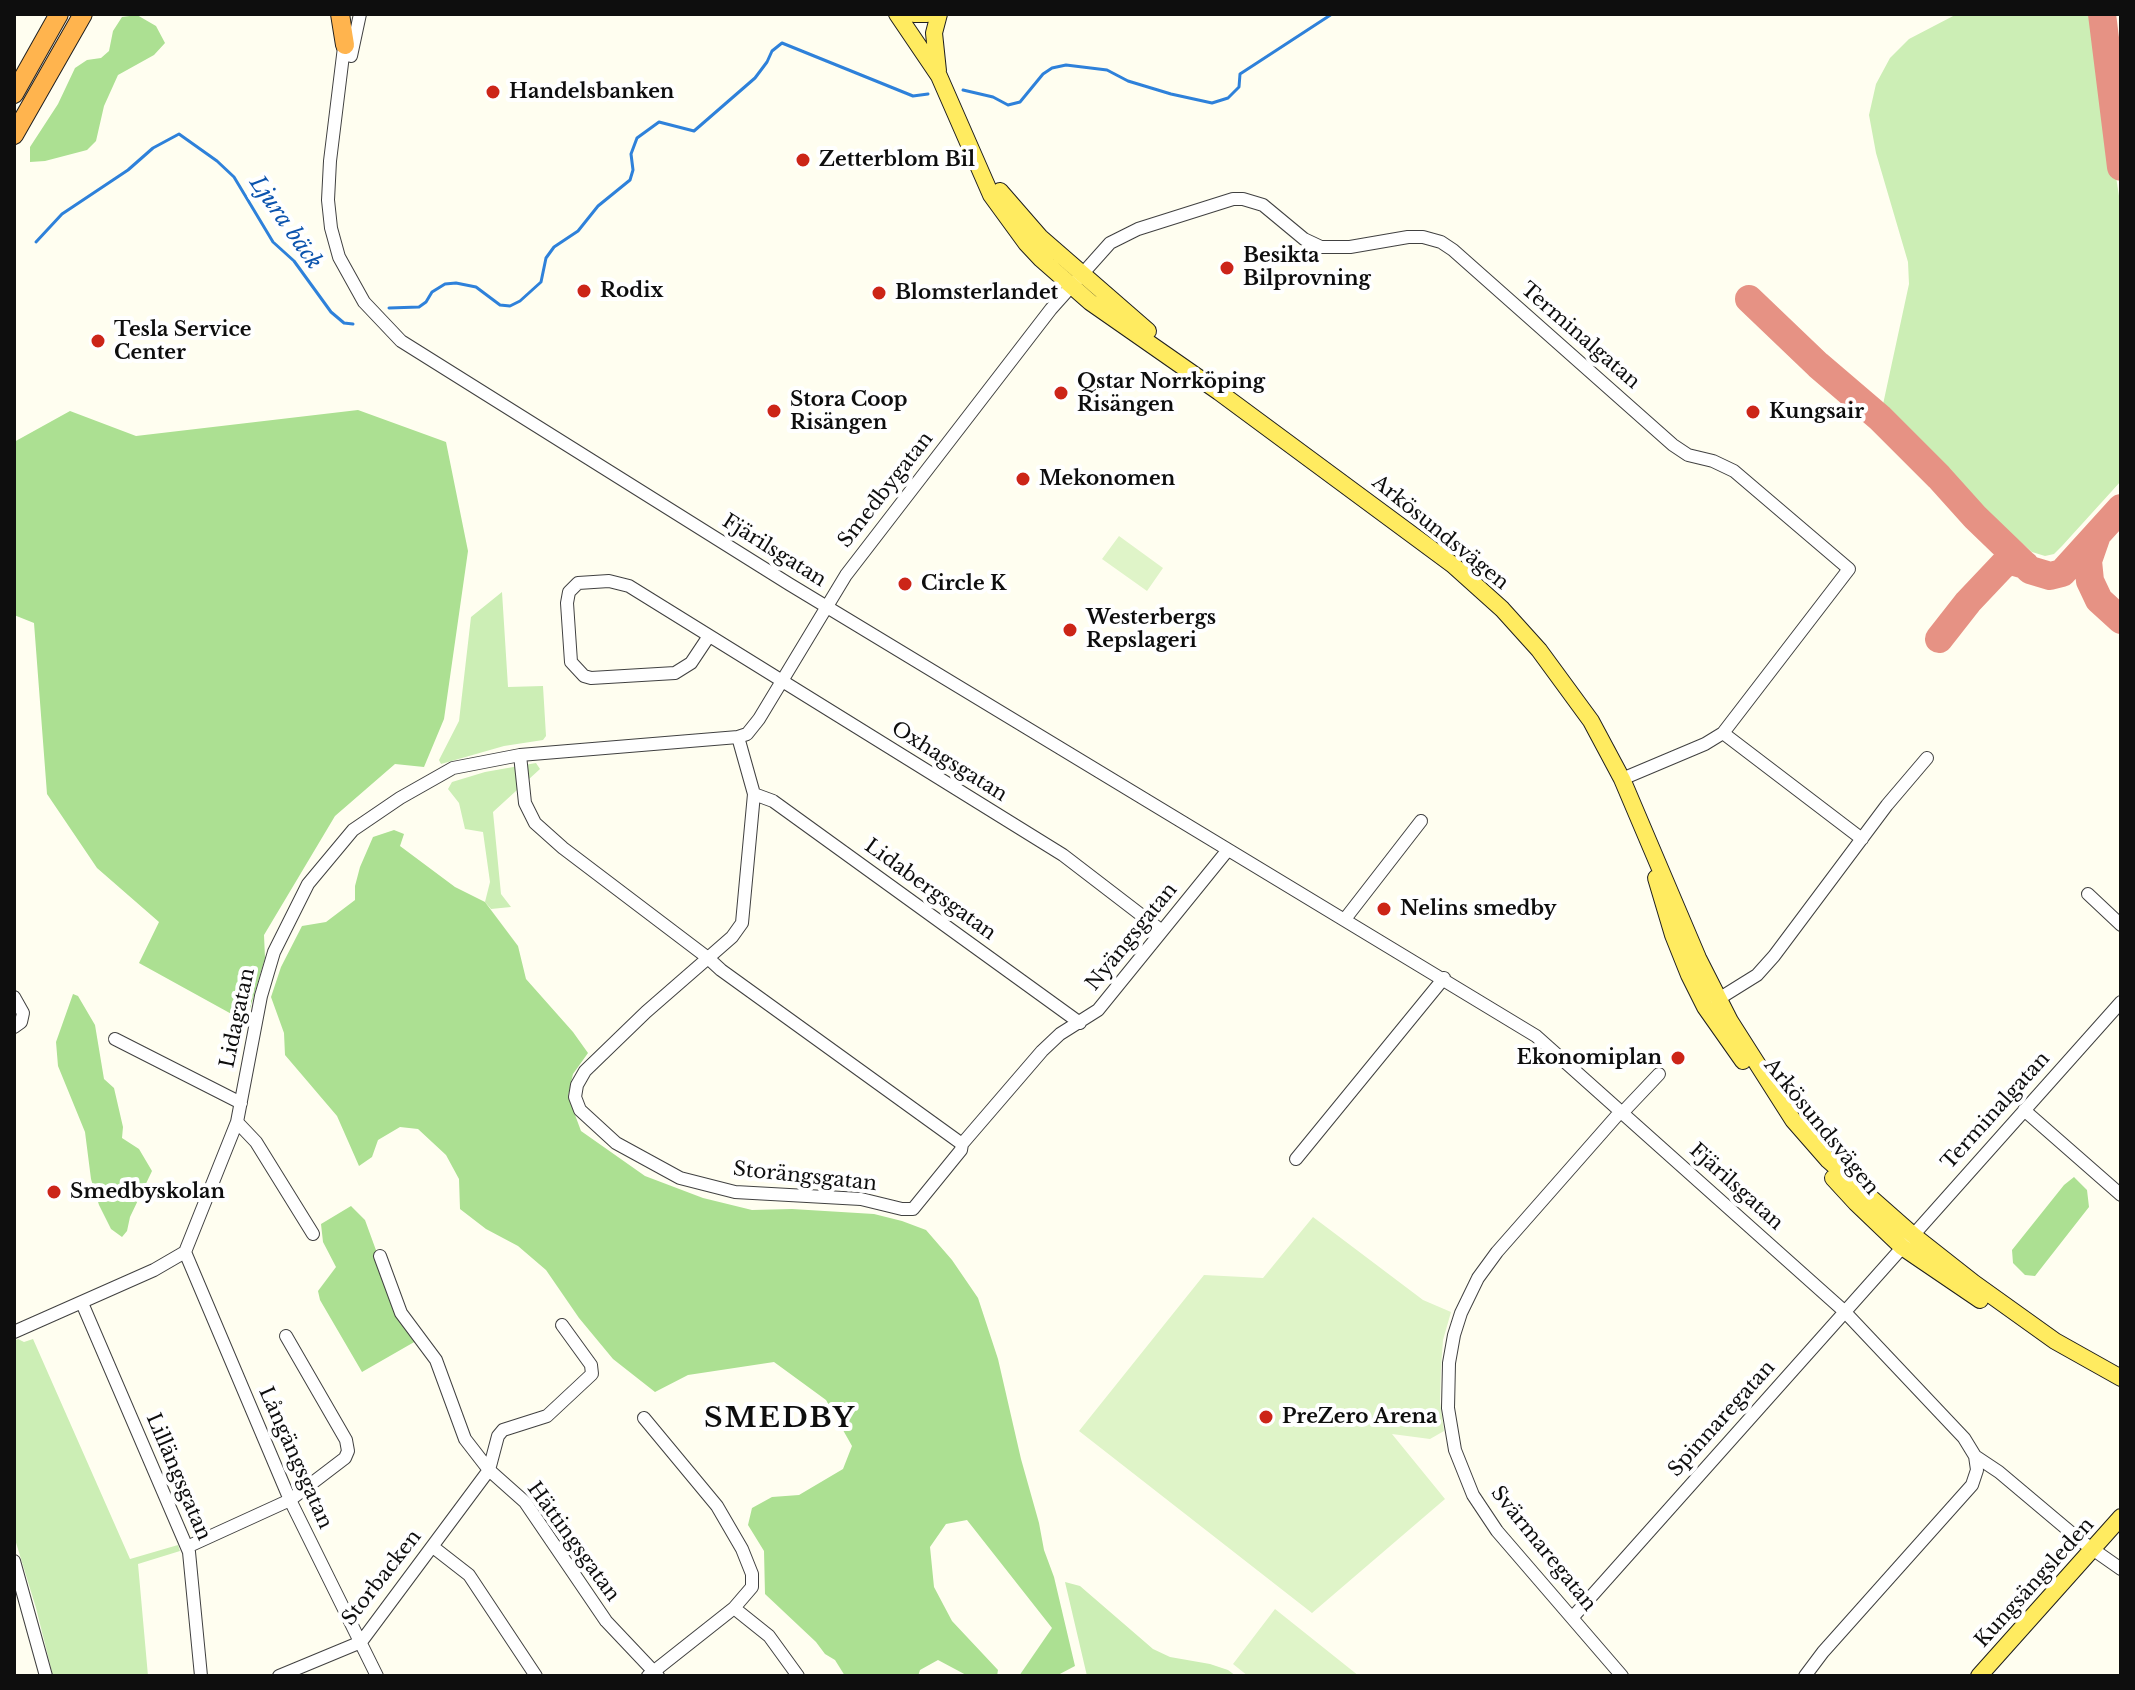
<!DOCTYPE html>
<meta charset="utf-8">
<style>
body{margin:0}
#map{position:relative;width:2135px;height:1690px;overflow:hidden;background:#fffef0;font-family:"Libre Baskerville",serif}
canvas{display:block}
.frame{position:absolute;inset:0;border:16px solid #0e0e0e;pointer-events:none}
</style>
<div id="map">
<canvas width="2135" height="1690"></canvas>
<div class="frame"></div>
</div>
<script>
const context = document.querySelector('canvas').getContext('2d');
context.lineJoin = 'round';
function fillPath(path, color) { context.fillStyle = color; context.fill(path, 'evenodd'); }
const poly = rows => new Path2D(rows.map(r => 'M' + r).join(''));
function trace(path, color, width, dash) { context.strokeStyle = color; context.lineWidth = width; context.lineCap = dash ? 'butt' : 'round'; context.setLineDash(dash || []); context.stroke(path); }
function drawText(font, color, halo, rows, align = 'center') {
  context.font = font + ' "Libre Baskerville",serif'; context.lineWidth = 8; context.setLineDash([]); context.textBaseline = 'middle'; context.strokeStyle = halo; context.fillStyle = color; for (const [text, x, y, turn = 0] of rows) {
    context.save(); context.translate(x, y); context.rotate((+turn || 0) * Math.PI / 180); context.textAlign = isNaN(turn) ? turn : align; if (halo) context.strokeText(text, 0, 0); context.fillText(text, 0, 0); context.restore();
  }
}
const green = poly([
 [1957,14,2101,14,2111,144,2121,209,2121,481,2062,546,2054,554,2045,556,2032,552,1981,508,1882,409,1909,284,1908,262,1876,153,1869,115,1876,84,1890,58,1909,39],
 [502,592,508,687,543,686,546,736,543,740,504,746,441,764,439,760,459,721,471,617],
 [536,763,540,769,493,812,501,894,511,907,491,909,485,902,490,882,483,832,465,829,459,803,448,789,452,782,485,772],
 [18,1339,24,1342,33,1339,130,1559,178,1545,180,1551,138,1564,148,1676,53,1676,36,1608,14,1536,14,1341],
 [1065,1582,1080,1586,1153,1649,1170,1657,1210,1664,1228,1670,1236,1676,1087,1676]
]);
const forest = poly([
 [137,15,156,26,165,43,154,55,118,75,104,106,96,141,87,150,45,161,30,162,30,147,58,104,75,68,87,60,101,58,109,51,113,31,122,17],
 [358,410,446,442,468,551,444,719,424,767,395,764,335,816,264,935,265,958,246,1022,139,963,159,922,97,868,47,794,34,623,14,615,14,442,70,411,136,436],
 [394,830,404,834,400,846,455,887,485,902,518,946,526,979,573,1032,588,1053,573,1074,568,1096,581,1131,645,1176,703,1198,752,1210,792,1209,874,1214,902,1221,926,1230,952,1260,978,1298,998,1359,1021,1459,1039,1523,1044,1550,1054,1577,1075,1666,1056,1676,1019,1676,1052,1628,967,1520,946,1524,930,1547,934,1587,952,1621,998,1670,997,1676,968,1676,938,1660,920,1670,918,1676,845,1676,835,1660,825,1654,816,1642,765,1594,764,1551,748,1525,752,1508,772,1497,799,1495,843,1469,852,1446,826,1400,774,1362,688,1375,655,1392,613,1359,579,1318,546,1270,518,1246,486,1229,460,1209,459,1179,446,1155,418,1129,400,1127,378,1140,372,1157,359,1166,337,1116,285,1055,284,1033,271,997,281,967,302,926,326,922,355,900,355,886,360,867,373,837],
 [73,994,78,996,95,1025,104,1079,114,1088,123,1127,122,1138,139,1149,152,1171,130,1217,127,1231,122,1237,111,1229,99,1205,91,1179,85,1132,58,1066,56,1042],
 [2074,1177,2087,1190,2089,1207,2035,1276,2025,1275,2013,1263,2012,1250,2064,1185],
 [351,1206,365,1220,377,1253,416,1341,362,1372,320,1300,318,1291,336,1267,323,1242,321,1224]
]);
const pitch = poly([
 [1119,536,1163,568,1147,591,1102,559],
 [1313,1217,1423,1300,1451,1312,1443,1340,1441,1368,1440,1402,1444,1431,1430,1439,1392,1434,1445,1499,1312,1613,1079,1431,1204,1275,1263,1278],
 [1275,1609,1359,1676,1248,1676,1233,1664]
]);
const stream = poly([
 [963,90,993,97,1008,105,1020,102,1043,74,1052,68,1066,65,1107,70,1128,81,1171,94,1212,103,1228,98,1239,87,1240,74,1332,14],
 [36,242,62,214,128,170,153,148,179,134,217,161,234,177,273,242,294,261,331,312,344,323,353,324],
 [389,308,419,307,426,302,432,292,445,284,456,283,476,287,500,305,510,306,520,301,541,282,546,258,554,247,578,231,598,206,630,180,633,170,631,154,637,138,659,122,694,131,755,78,767,62,772,51,782,43,913,96,928,94]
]);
const taxiway = poly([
 [2102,14,2121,167],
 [1749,299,1818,365,1880,418,1939,477,1975,517,2030,570,2050,576,2062,573,2121,508],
 [2096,538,2088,561,2090,581,2099,600,2121,620],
 [1939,639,1968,602,2003,565,2011,561,2025,565]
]);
const minor = poly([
 [345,39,330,161,328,200,331,228,339,257,364,302,401,341,789,584,1536,1036,1844,1311,1964,1438,1975,1456,1977,1470,1972,1485,1823,1652,1805,1676],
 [351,56,360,14],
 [709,636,691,663,675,673,591,678,584,676,571,662,567,603,569,592,578,583,609,581,629,586,1063,855,1162,931],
 [1723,733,1862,839],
 [738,737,754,794,742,923,732,937,708,958,721,970,962,1144],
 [520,755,525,803,535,823,563,848,708,958,646,1012,585,1071,577,1085,575,1097,580,1110,616,1143,680,1178,735,1192,861,1199,902,1209,913,1209,961,1150,962,1144,1042,1051,1060,1034,1098,1010,1227,851],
 [754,794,773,801,1080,1023],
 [2088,894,2121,925],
 [1345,919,1421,821],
 [14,997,23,1013,21,1022,14,1027],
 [1712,1003,1757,975,1774,956,1887,805,1927,758],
 [115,1039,241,1103],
 [2024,1110,2121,1195],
 [1621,1111,1497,1252,1478,1278,1461,1313,1454,1335,1449,1363,1448,1408,1455,1450,1473,1495,1497,1531,1622,1676],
 [1623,1112,1659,1074],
 [237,1122,256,1142,313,1234],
 [1296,1159,1444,978],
 [185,1252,290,1500,377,1676],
 [380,1256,401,1313,436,1360,465,1439,489,1470,525,1502,606,1621,658,1676],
 [82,1303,189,1552,201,1676],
 [14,1332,154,1270,185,1252,237,1122,261,996,274,952,308,884,353,830,400,798,453,768,520,755,738,737,747,734,759,719,846,575,1051,309,1110,243,1138,229,1233,199,1243,199,1263,205,1304,239,1321,247,1350,247,1408,237,1423,237,1441,242,1453,250,1673,445,1688,455,1713,461,1734,471,1849,569,1723,733,1705,744,1622,779],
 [644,1418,717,1506,742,1549,752,1574,752,1587,734,1608,648,1676],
 [1975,1456,1999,1472,2081,1541,2121,1569],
 [187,1547,290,1500,345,1458,348,1451,346,1440,286,1336],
 [433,1547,469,1575,536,1676],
 [14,1561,46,1676],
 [734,1608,769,1636,798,1676],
 [1572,1618,2121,1002],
 [279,1676,361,1642,489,1470,498,1436,503,1430,547,1416,592,1374,591,1365,562,1325]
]);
const major = poly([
 [897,14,939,76,991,195,1026,243,1041,259,1090,302,1219,392,1453,565,1502,609,1539,650,1591,721,1622,779,1698,958,1730,1021,1793,1120,1828,1160,1913,1235,1974,1283,2055,1341,2121,1378],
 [914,14,927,14],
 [938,71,934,33,939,14],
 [1000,191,1040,237,1148,331],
 [1656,878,1673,935,1689,975,1705,1007,1743,1061],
 [1833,1178,1856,1203,1902,1247,1980,1300],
 [1979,1676,2121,1517]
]);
const highway = poly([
 [340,14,345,45],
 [14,94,59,14],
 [14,135,83,14]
]);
const markers = [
 [493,92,8,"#cc2518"],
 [803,160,8,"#cc2518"],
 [1227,268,8,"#cc2518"],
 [584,291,8,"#cc2518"],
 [879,293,8,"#cc2518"],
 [98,341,8,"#cc2518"],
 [1061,393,8,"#cc2518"],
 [774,411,8,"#cc2518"],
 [1753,412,8,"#cc2518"],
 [1023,479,8,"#cc2518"],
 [905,584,8,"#cc2518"],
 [1070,630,8,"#cc2518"],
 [1384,909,8,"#cc2518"],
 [1678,1058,8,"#cc2518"],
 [54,1192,8,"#cc2518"],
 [1266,1417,8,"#cc2518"]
];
const poiNames = [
 ["Handelsbanken",509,92],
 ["Zetterblom Bil",819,160],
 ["Besikta",1243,256],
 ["Bilprovning",1243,279],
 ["Rodix",600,291],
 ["Blomsterlandet",895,293],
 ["Tesla Service",114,330],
 ["Center",114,353],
 ["Qstar Norrköping",1077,382],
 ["Risängen",1077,405],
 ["Stora Coop",790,400],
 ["Risängen",790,423],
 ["Kungsair",1769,412],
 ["Mekonomen",1039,479],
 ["Circle K",921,584],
 ["Westerbergs",1086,618],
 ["Repslageri",1086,641],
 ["Nelins smedby",1400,909],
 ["Ekonomiplan",1662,1058,"right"],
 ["Smedbyskolan",70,1192],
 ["PreZero Arena",1282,1417]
];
const streetNames = [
 ["Terminalgatan",1580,336,41],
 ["Smedbygatan",886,490,-52],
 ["Arkösundsvägen",1440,533,39],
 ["Fjärilsgatan",774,551,32],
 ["Oxhagsgatan",949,762,32],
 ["Lidabergsgatan",930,890,36],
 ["Nyängsgatan",1132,937,-51],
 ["Lidagatan",238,1018,-78],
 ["Terminalgatan",1996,1111,-48],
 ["Arkösundsvägen",1821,1127,51],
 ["Storängsgatan",805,1177,6],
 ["Fjärilsgatan",1736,1187,42],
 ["Spinnaregatan",1722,1419,-48],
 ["Långängsgatan",295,1458,66],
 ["Lillängsgatan",178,1477,67],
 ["Hättingsgatan",573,1542,54],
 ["Svärmaregatan",1543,1549,51],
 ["Storbacken",382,1578,-52],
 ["Kungsängsleden",2035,1583,-48]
];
const waterNames = [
 ["Ljura bäck",285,223,55]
];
const districtNames = [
 ["SMEDBY",780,1419]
];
fillPath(green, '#cceeb5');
fillPath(forest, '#ace092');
fillPath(pitch, '#dff4c8');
trace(stream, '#2e81da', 3);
trace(taxiway, '#e69284', 28);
trace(minor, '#414141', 14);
trace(major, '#1f1f1f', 18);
trace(highway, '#1f1f1f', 20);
trace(minor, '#fff', 12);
trace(major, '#ffeb60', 16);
trace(highway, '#ffb44e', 18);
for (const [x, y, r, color] of markers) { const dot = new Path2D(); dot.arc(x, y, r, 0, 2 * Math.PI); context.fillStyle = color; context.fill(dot); trace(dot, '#fff', 3); }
drawText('bold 20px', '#0e0e0e', '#fff', poiNames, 'left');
drawText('20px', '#0e0e0e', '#fff', streetNames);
drawText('italic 22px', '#0b53ad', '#fff', waterNames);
context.letterSpacing = '2px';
drawText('bold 28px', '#0e0e0e', '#fff', districtNames);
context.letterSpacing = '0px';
</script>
